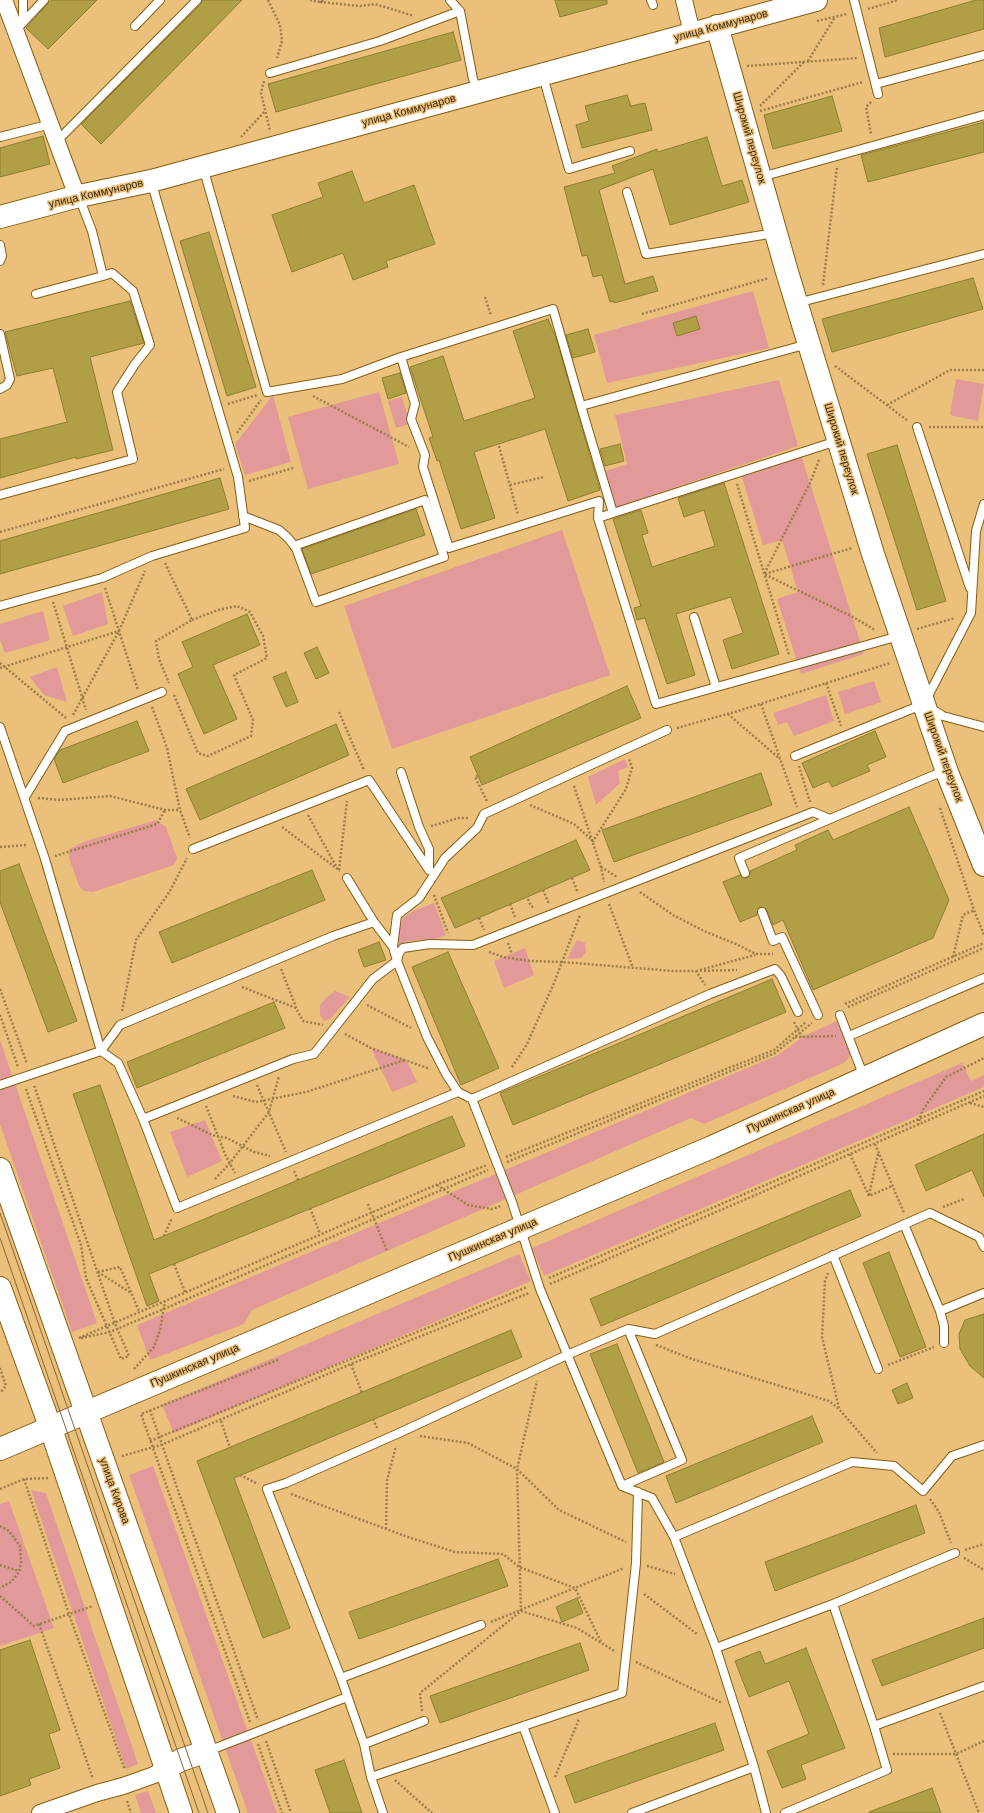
<!DOCTYPE html>
<meta charset="utf-8">
<style>
body{margin:0}
canvas{display:block;background:#ebc07b}
</style>
<canvas width="984" height="1813"></canvas>
<script>
const context = document.querySelector('canvas').getContext('2d');
context.lineJoin = 'round';
function fillPath(path, color) { context.fillStyle = color; context.fill(path, 'evenodd'); }
const poly = rows => new Path2D(rows.map(r => 'M' + r).join(''));
function trace(path, color, width, dash) { context.strokeStyle = color; context.lineWidth = width; context.lineCap = dash ? 'butt' : 'round'; context.setLineDash(dash || []); context.stroke(path); }
function drawText(font, color, halo, rows, align = 'center') {
  context.font = font + ' "DM Sans",sans-serif'; context.lineWidth = 3; context.setLineDash([]); context.textBaseline = 'middle'; context.strokeStyle = halo; context.fillStyle = color; for (const [text, x, y, turn = 0] of rows) {
    context.save(); context.translate(x, y); context.rotate((+turn || 0) * Math.PI / 180); context.textAlign = isNaN(turn) ? turn : align; if (halo) context.strokeText(text, 0, 0); context.fillText(text, 0, 0); context.restore();
  }
}
const green = poly([
 [753,291,769,348,607,383,594,335],
 [956,379,984,384,978,421,950,415],
 [779,380,798,446,614,508,603,472,627,464,615,415],
 [379,392,399,464,308,489,288,417],
 [273,395,291,462,245,475,235,444],
 [402,397,410,424,396,428,388,401],
 [801,455,864,654,801,674,777,599,798,592,782,540,763,545,741,474],
 [562,530,610,675,392,749,344,606],
 [102,592,108,624,73,636,63,606],
 [43,611,50,640,5,653,0,640,0,624],
 [57,667,67,702,44,695,30,677],
 [874,681,881,702,845,714,838,692],
 [826,695,834,721,794,736,787,722,778,725,773,713],
 [625,759,628,767,618,771,620,783,596,805,588,777],
 [156,820,166,827,177,858,174,865,93,892,84,891,79,886,69,858,69,849,86,841],
 [434,903,446,935,435,939,409,941,402,944,398,948,397,943,400,926,403,918,413,911],
 [577,940,585,943,586,952,581,958,567,959],
 [525,948,534,975,504,988,494,961],
 [335,991,350,997,330,1019,324,1021,320,1015,320,1005,327,997],
 [837,1021,851,1055,844,1063,704,1124,691,1118,252,1310,244,1324,150,1360,137,1325,778,1055,804,1036],
 [0,1040,97,1323,72,1332,0,1124],
 [371,1048,406,1060,417,1082,392,1092],
 [962,1063,971,1081,984,1075,984,1087,544,1276,532,1248],
 [205,1120,222,1161,187,1177,170,1132],
 [519,1254,531,1281,174,1433,162,1405],
 [153,1466,277,1813,248,1813,129,1475],
 [31,1490,46,1493,138,1764,126,1769],
 [9,1501,54,1628,0,1646,0,1504],
 [148,1791,156,1813,141,1813,135,1795]
]);
const building = poly([
 [51,0,97,0,48,49,26,28,51,0],
 [203,0,242,0,101,144,81,124,201,4,203,0],
 [555,0,607,0,607,4,560,17,555,0],
 [976,0,984,0,984,29,885,57,879,28,976,0],
 [453,32,461,60,276,112,268,84,453,32],
 [627,95,631,106,645,103,652,130,582,148,576,125,589,121,585,106,627,95],
 [832,96,842,131,773,149,764,115,832,96],
 [984,122,984,152,868,182,861,155,984,122],
 [43,136,50,164,0,177,0,148,43,136],
 [707,137,722,186,742,180,749,202,670,225,653,169,599,190,625,284,653,276,658,291,614,303,614,301,610,302,602,275,593,277,587,255,582,256,564,187,615,173,612,166,657,149,658,152,707,137],
 [352,171,364,203,414,185,435,244,386,261,388,267,353,280,343,253,292,272,272,215,323,197,318,183,352,171],
 [209,232,256,387,227,396,180,241,209,232],
 [973,278,983,309,832,352,822,319,973,278],
 [130,301,144,343,90,357,113,450,76,459,76,457,0,478,0,439,67,422,53,368,17,376,5,332,130,301],
 [696,316,700,329,677,336,673,323,696,316],
 [548,319,556,338,600,490,568,501,545,429,474,452,495,518,461,529,439,460,437,461,429,438,433,437,410,367,443,356,464,421,535,398,513,331,548,319],
 [588,329,595,352,573,358,566,335,588,329],
 [400,373,406,393,388,399,382,378,400,373],
 [620,444,624,461,605,466,600,449,620,444],
 [897,445,946,601,917,610,867,454,897,445],
 [220,478,229,509,0,574,0,541,220,478],
 [724,483,779,654,732,669,723,640,743,633,731,597,676,614,695,675,667,684,645,618,637,620,634,608,641,606,613,519,641,510,648,533,642,535,652,567,715,546,704,510,684,517,678,498,724,483],
 [416,509,425,535,311,574,302,549,416,509],
 [247,614,260,645,213,665,237,719,204,734,178,674,193,667,182,642,247,614],
 [317,647,329,673,316,679,304,653,317,647],
 [286,672,298,702,286,707,273,677,286,672],
 [627,686,641,718,482,785,470,757,627,686],
 [137,721,149,751,63,783,54,759,60,750,137,721],
 [336,724,349,755,200,820,186,789,336,724],
 [875,731,886,757,867,765,870,771,832,787,829,781,813,788,802,763,875,731],
 [761,773,772,805,614,862,602,830,761,773],
 [909,807,949,900,933,938,813,990,783,920,773,925,767,910,762,907,758,909,757,915,740,922,723,882,740,875,744,878,747,878,750,874,750,871,797,850,795,845,828,830,833,840,909,807],
 [576,840,590,870,455,928,441,898,576,840],
 [19,864,77,1021,48,1032,0,902,0,871,19,864],
 [312,870,325,900,172,963,159,932,312,870],
 [379,942,386,960,364,967,358,950,379,942],
 [448,952,499,1068,461,1085,412,967,448,952],
 [772,979,786,1012,513,1125,500,1093,772,979],
 [274,1002,285,1028,137,1088,127,1062,274,1002],
 [100,1085,154,1240,452,1116,465,1146,149,1274,159,1301,147,1306,73,1094,100,1085],
 [984,1134,984,1197,972,1170,926,1191,915,1165,984,1134],
 [850,1190,861,1216,601,1326,590,1299,850,1190],
 [889,1252,926,1347,900,1357,863,1263,889,1252],
 [984,1314,984,1378,970,1366,960,1349,959,1334,965,1320,984,1314],
 [511,1330,522,1357,234,1478,290,1628,263,1638,197,1461,511,1330],
 [617,1344,664,1462,638,1473,590,1354,617,1344],
 [907,1383,913,1398,898,1404,892,1390,907,1383],
 [812,1416,823,1442,676,1503,666,1476,812,1416],
 [916,1505,925,1533,775,1591,765,1562,916,1505],
 [498,1559,508,1586,359,1639,349,1612,498,1559],
 [577,1598,583,1613,562,1622,556,1607,577,1598],
 [984,1618,984,1648,882,1686,872,1660,984,1618],
 [30,1640,60,1730,49,1734,60,1768,29,1779,31,1785,0,1796,0,1650,30,1640],
 [580,1643,589,1670,440,1723,430,1696,580,1643],
 [806,1648,845,1748,801,1765,806,1779,782,1788,767,1751,809,1734,789,1681,749,1697,735,1661,760,1651,765,1664,806,1648],
 [715,1723,724,1750,575,1803,565,1776,715,1723],
 [344,1760,362,1813,330,1813,315,1770,344,1760],
 [932,1788,941,1813,869,1813,869,1812,932,1788]
]);
const path = poly([
 [268,0,280,25,282,41,277,58],
 [310,0,320,2,325,0],
 [320,2,360,6,375,4,414,16],
 [868,9,898,0],
 [817,21,847,14],
 [808,61,835,17],
 [747,66,858,58],
 [264,81,261,93,270,131],
 [871,102,866,107,871,134],
 [760,106,804,62],
 [760,111,863,82],
 [241,137,265,111],
 [823,285,837,167],
 [485,297,491,316],
 [642,314,769,278],
 [835,366,908,421],
 [313,396,409,447],
 [228,404,257,395],
 [887,405,950,370,984,370],
 [929,427,984,427],
 [237,433,261,400],
 [499,446,518,515],
 [819,460,810,483,764,574,853,617,875,630],
 [249,481,293,468],
 [737,484,789,655],
 [510,485,544,477],
 [0,532,224,469],
 [165,563,192,620,156,641,159,659,169,683],
 [765,574,852,548],
 [105,588,138,690],
 [53,602,86,710],
 [917,629,955,618],
 [0,663,66,718],
 [0,668,119,631],
 [826,683,841,726],
 [174,695,198,753,208,756,251,736,253,720,234,675,267,658,263,636,250,612,237,606,218,610,192,620],
 [761,704,797,807],
 [152,707,167,748,180,810,190,838],
 [339,712,364,770],
 [728,714,780,759],
 [73,715,119,631,145,571],
 [677,728,738,711,890,663],
 [799,766,810,802],
 [478,776,475,777,487,801],
 [574,786,601,867,604,882],
 [38,798,60,800,110,796,165,810,180,810],
 [530,805,574,824,593,841,626,789,632,768,629,759],
 [940,808,974,910,984,935],
 [308,815,337,868],
 [431,826,459,818,469,818],
 [282,827,340,871],
 [0,847,27,845],
 [55,856,157,824,165,810],
 [601,867,617,877],
 [339,870,347,801],
 [572,878,578,893],
 [543,890,549,904],
 [640,892,673,915,704,931,736,944,756,954,773,954],
 [434,895,448,933],
 [528,899,531,906,535,908],
 [510,904,515,917],
 [609,904,633,968],
 [479,918,484,930],
 [508,943,512,954],
 [489,952,503,957,530,961,562,962,673,971,696,971,705,985],
 [953,957,963,915,974,910],
 [281,969,296,1007],
 [700,970,755,955],
 [696,971,737,970],
 [242,987,296,1008,303,1021,323,1025],
 [0,989,27,1064],
 [845,1004,984,943],
 [367,1005,411,1028],
 [848,1007,984,948],
 [122,1011,136,940,170,891,187,858],
 [0,1015,18,1067],
 [794,1022,802,1037],
 [345,1034,371,1048,430,1069],
 [795,1037,836,1036],
 [512,1067,527,1044,554,983,580,915],
 [257,1085,286,1152],
 [26,1089,81,1245,86,1278,121,1359,129,1356,114,1321,34,1085],
 [233,1096,256,1102,306,1092,405,1060],
 [970,1103,984,1107],
 [206,1106,225,1154,235,1173],
 [177,1118,212,1135,227,1138,254,1152,270,1156],
 [918,1125,922,1111,946,1077,984,1058],
 [875,1144,904,1213],
 [850,1154,869,1196,892,1186],
 [506,1157,774,1050,806,1022],
 [507,1162,775,1053,812,1023],
 [294,1171,298,1180],
 [215,1179,230,1163,269,1112,279,1076],
 [437,1185,468,1205,492,1209,501,1206],
 [869,1195,878,1154],
 [368,1204,387,1251],
 [943,1207,964,1199],
 [310,1208,320,1234],
 [164,1236,172,1218],
 [174,1264,185,1292],
 [98,1272,120,1267,139,1311],
 [98,1272,131,1293],
 [828,1273,825,1281,822,1337,839,1408],
 [549,1278,984,1091],
 [550,1284,984,1096],
 [79,1338,436,1185,487,1165],
 [81,1338,110,1332,488,1170],
 [656,1345,692,1359,829,1401,839,1409,877,1453],
 [351,1364,362,1393],
 [888,1365,934,1347],
 [0,1368,6,1386,0,1393],
 [134,1369,154,1347,160,1330,165,1301],
 [150,1410,258,1720],
 [373,1419,378,1430],
 [221,1421,230,1448],
 [420,1436,468,1443,517,1469,559,1510,626,1542],
 [150,1441,527,1287],
 [122,1456,161,1445,351,1364,529,1293],
 [240,1475,258,1484],
 [24,1479,69,1614,125,1770],
 [0,1489,24,1479,50,1478],
 [291,1494,408,1537,455,1552,503,1554,519,1567,575,1588,601,1642],
 [930,1499,939,1512,951,1543],
 [0,1526,9,1531,20,1546,21,1563,19,1572,11,1582,0,1588],
 [386,1529,387,1480,396,1446],
 [965,1550,984,1544],
 [964,1558,984,1570],
 [0,1565,19,1571],
 [647,1566,675,1574],
 [644,1594,697,1634],
 [0,1596,34,1626,93,1606],
 [521,1611,577,1628,616,1652],
 [491,1622,624,1568],
 [39,1624,93,1779],
 [636,1662,722,1703],
 [422,1711,420,1693,521,1611,517,1469,537,1381],
 [940,1713,979,1813],
 [250,1722,141,1414,280,1359],
 [266,1741,291,1813],
 [258,1744,282,1813],
 [893,1754,956,1754,984,1741],
 [555,1777,579,1719],
 [395,1780,432,1813],
 [127,1801,131,1813]
]);
const lane = poly([
 [450,0,460,11,473,79,477,90],
 [651,0,653,5],
 [854,0,878,94],
 [23,21,23,0],
 [135,26,160,0],
 [15,31,44,0],
 [270,73,380,41,460,11],
 [543,76,569,169,630,151],
 [876,84,984,55],
 [0,137,51,124],
 [57,141,197,0],
 [203,167,267,392,342,379,401,357,553,309,581,406],
 [761,177,984,115],
 [627,192,646,254,775,233],
 [0,245,2,256,0,261],
 [36,294,103,276,92,231,79,197],
 [797,303,984,254],
 [0,334,10,379,7,385,0,389],
 [808,344,581,406,613,513,598,518,656,704,899,636],
 [401,357,415,404,411,419,425,455,423,467,449,548,599,501,598,518],
 [917,427,970,588],
 [0,495,133,459,117,392,135,364,150,345,133,291,112,273,103,276],
 [613,513,837,441],
 [243,516,279,530,288,538,296,548,316,602,444,557,425,500,294,546],
 [0,606,102,578,152,556,245,528,238,477,151,181],
 [694,617,716,687],
 [930,708,943,716,984,727],
 [0,727,45,859,101,1051,118,1063,143,1119,177,1208,458,1092,472,1099,512,1202,540,1289,622,1486,652,1498,674,1537,716,1648,754,1767,766,1813],
 [795,756,924,704,971,613,976,531,984,504],
 [401,772,419,827,429,849,429,870],
 [25,797,65,731,162,692],
 [193,849,369,780,429,870],
 [745,873,739,858,830,819],
 [347,878,374,922],
 [762,912,773,941,782,937,818,1015],
 [840,1015,864,1077],
 [849,1036,984,978],
 [0,1085,101,1051,120,1025,333,936,374,922,393,947],
 [458,1092,446,1074,427,1037,397,961,393,947,397,915,419,898,445,858,477,828,484,814,667,730],
 [472,1099,710,994,775,969,781,976,798,1012],
 [143,1119,293,1059,314,1054,373,979,397,961,399,953,403,948,430,944,473,945,813,812,830,819,934,775,946,772],
 [904,1224,940,1311,944,1326,944,1343],
 [833,1255,878,1369],
 [940,1311,984,1293],
 [622,1486,682,1460,628,1329],
 [674,1537,852,1462,894,1466,923,1491,952,1456,984,1445],
 [833,1604,955,1553],
 [716,1648,833,1604,874,1726,984,1686],
 [341,1678,481,1625],
 [523,1726,555,1813],
 [364,1744,424,1721],
 [208,1751,347,1697],
 [371,1777,622,1693,636,1563,638,1492],
 [383,1813,371,1777,364,1744,341,1678,267,1489,286,1483,399,1433,567,1355,628,1329,655,1334,930,1213,979,1237,984,1247],
 [632,1813,754,1767],
 [785,1813,887,1770,874,1726]
]);
const street = poly([
 [4,0,74,188,79,196],
 [684,0,692,33],
 [40,1813,97,1793,123,1786,154,1775,166,1768]
]);
const secondary = poly([
 [717,26,787,272,873,554,947,772,984,865],
 [0,217,79,196,151,181,816,0]
]);
const primary = poly([
 [0,1169,228,1813],
 [0,1288,51,1429,181,1813],
 [0,1449,712,1147,984,1024],
 [166,1768,181,1760,207,1751]
]);
const tram = poly([
 [0,1213,208,1813],
 [0,1238,199,1813]
]);
const streetNames = [
 ["улица Коммунаров",721,26,-15],
 ["улица Коммунаров",409,111,-15],
 ["Широкий переулок",749,138,74],
 ["улица Коммунаров",96,194,-13],
 ["Широкий переулок",841,449,73],
 ["Широкий переулок",943,757,70],
 ["Пушкинская улица",791,1111,-24],
 ["Пушкинская улица",493,1240,-23],
 ["Пушкинская улица",195,1366,-23],
 ["улица Кирова",114,1491,70]
];
fillPath(green, '#e19999');
fillPath(building, '#b09f47');
trace(building, '#8d7e2f', 1);
trace(lane, '#855e11', 10);
trace(street, '#855e11', 18);
trace(secondary, '#855e11', 24);
trace(primary, '#855e11', 24);
trace(path, '#9c7d49', 2.5, [2, 2]);
trace(lane, '#fff', 8);
trace(street, '#fff', 16);
trace(secondary, '#fff', 22);
trace(primary, '#fff', 22);
trace(tram, '#84683a', 1);
drawText('11px', '#38280a', '#ebc07b', streetNames);
</script>
